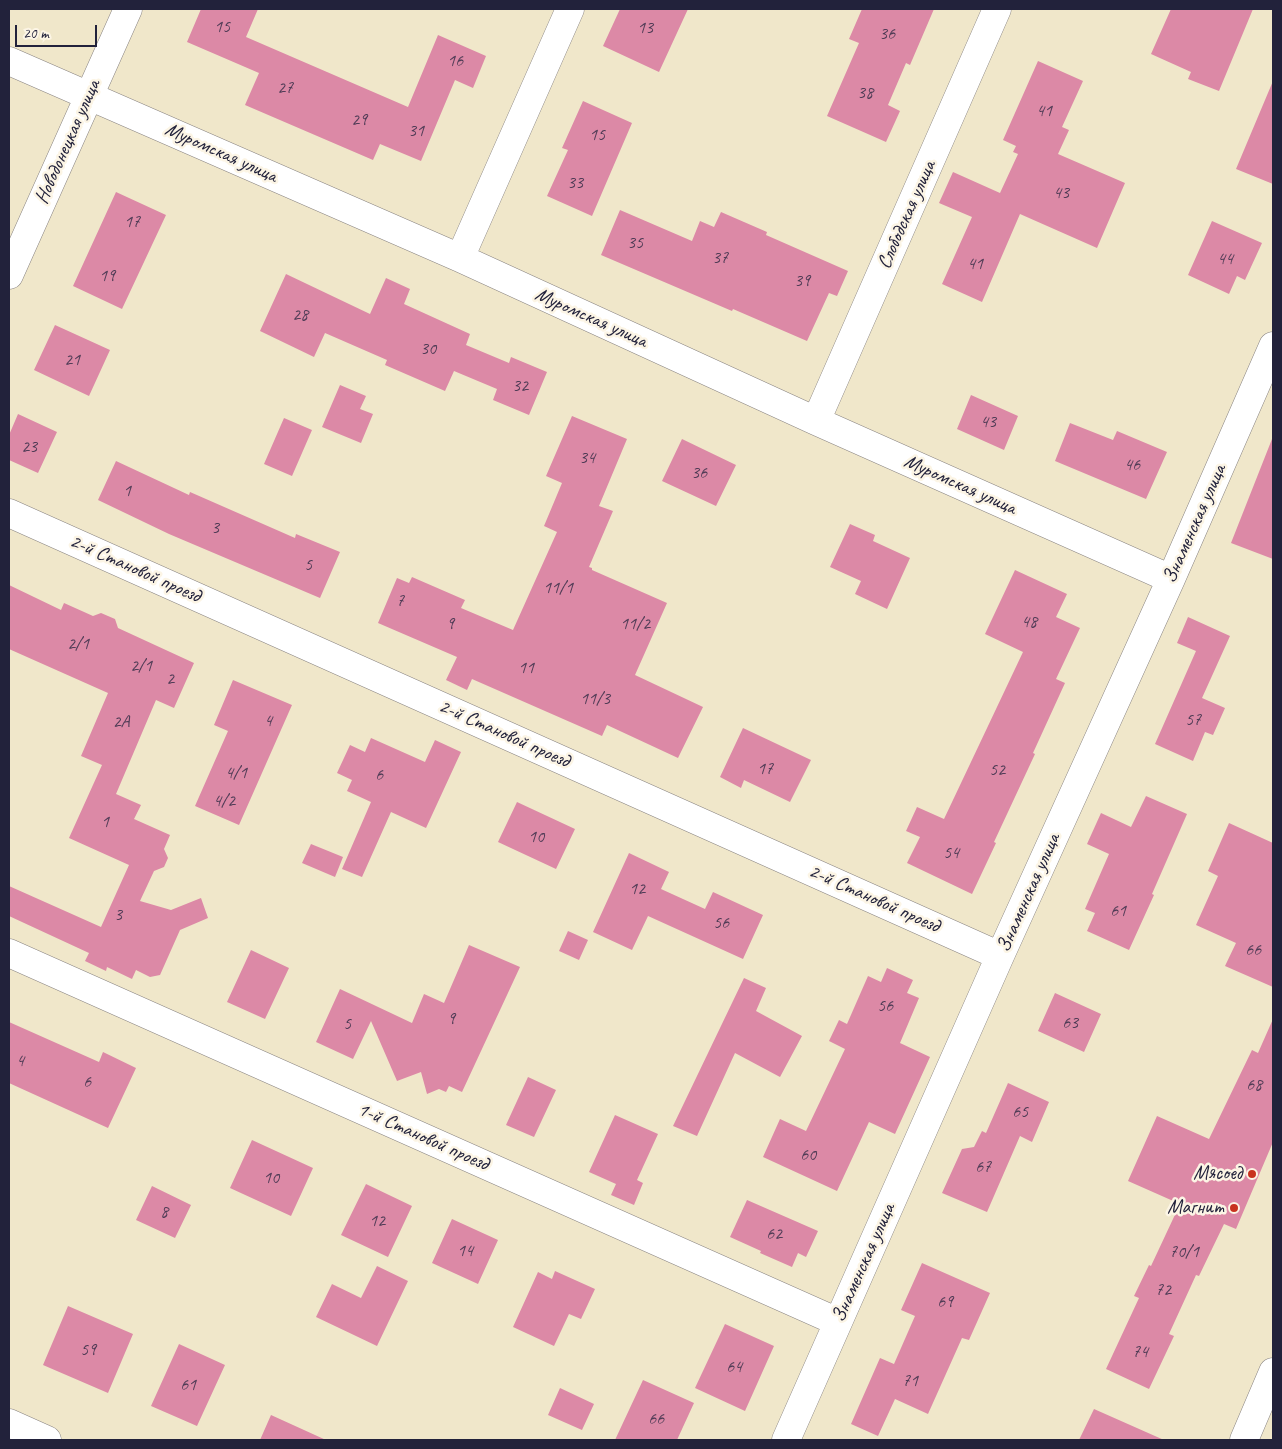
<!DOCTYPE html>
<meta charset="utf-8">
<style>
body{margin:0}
#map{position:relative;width:1282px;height:1449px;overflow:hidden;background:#f0e7ca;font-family:Caveat,sans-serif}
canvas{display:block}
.frame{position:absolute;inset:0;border:10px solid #22223b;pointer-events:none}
.scale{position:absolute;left:15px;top:25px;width:82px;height:22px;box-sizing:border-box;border:2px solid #22223b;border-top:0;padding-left:6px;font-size:15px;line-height:18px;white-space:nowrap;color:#22223b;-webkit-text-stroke:4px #fcf5e5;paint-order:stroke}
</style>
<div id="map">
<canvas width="1282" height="1449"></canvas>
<div class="frame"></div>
<div class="scale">20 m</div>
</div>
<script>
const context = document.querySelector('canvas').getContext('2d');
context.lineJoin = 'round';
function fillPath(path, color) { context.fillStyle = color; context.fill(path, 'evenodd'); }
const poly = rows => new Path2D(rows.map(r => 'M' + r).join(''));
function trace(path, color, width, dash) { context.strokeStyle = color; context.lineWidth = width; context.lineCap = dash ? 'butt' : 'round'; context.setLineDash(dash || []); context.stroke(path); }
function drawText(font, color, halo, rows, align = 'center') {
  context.font = font + ' Caveat,sans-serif'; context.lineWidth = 5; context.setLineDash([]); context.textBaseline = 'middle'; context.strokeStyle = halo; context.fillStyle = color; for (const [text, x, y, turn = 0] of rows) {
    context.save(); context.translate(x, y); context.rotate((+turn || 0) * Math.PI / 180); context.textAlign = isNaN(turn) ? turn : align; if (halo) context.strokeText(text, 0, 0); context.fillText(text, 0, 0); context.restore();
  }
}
const building = poly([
 [201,9,258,9,246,37,408,107,438,35,486,56,473,88,455,80,421,161,380,144,373,160,245,105,259,73,187,42],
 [620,9,688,9,659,72,603,46],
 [862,9,934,9,910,65,906,63,888,105,900,111,886,142,827,116,859,43,849,39],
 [1171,9,1253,9,1219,91,1188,79,1191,72,1151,54],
 [1038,61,1083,81,1062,127,1069,130,1058,154,1125,183,1097,248,1020,214,982,302,942,284,972,217,939,203,953,172,1000,193,1018,154,1013,152,1016,146,1003,140],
 [1273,81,1273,184,1236,169],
 [583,101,632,123,592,216,547,196,568,150,562,148],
 [116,192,166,215,122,309,73,286],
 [620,210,692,241,700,221,714,227,721,212,767,232,766,235,848,271,837,296,829,293,807,341,733,309,732,311,601,255],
 [1212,221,1262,243,1245,280,1237,276,1229,294,1188,275],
 [286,274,370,314,386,278,410,289,404,304,470,334,466,345,509,363,511,357,547,372,529,415,493,400,497,389,454,371,445,391,385,365,387,360,325,333,314,357,260,331],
 [55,325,110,350,89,396,34,370],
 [340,385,366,396,360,409,373,414,361,443,322,427],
 [971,395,1018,416,1004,450,957,429],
 [18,414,57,432,38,473,9,460,9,435],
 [572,416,627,439,599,506,613,511,589,567,592,568,592,570,667,603,635,675,703,707,678,758,607,725,602,736,472,679,467,690,446,680,457,657,378,623,397,578,409,583,412,577,465,600,461,608,513,630,557,532,544,526,562,483,546,476],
 [284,418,312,430,292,476,264,464],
 [1070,423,1113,440,1117,431,1167,452,1146,499,1055,461],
 [682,439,736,465,716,506,662,481],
 [1272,439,1273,439,1273,559,1231,543],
 [116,461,189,495,190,492,295,538,296,534,340,552,320,598,169,534,98,500],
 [850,524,875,535,873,541,910,558,887,609,855,594,861,581,830,567],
 [1015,570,1067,594,1056,617,1080,628,1056,679,1065,683,1033,753,1035,754,994,842,996,843,972,894,907,863,920,837,906,831,917,807,944,819,1023,652,985,634],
 [9,585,61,610,64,603,93,616,101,613,115,619,118,628,194,663,174,708,156,700,116,794,141,805,134,819,170,835,164,849,168,858,164,867,154,871,140,901,171,910,201,898,208,918,180,930,160,975,150,977,136,970,132,979,107,967,106,971,85,961,89,953,9,916,9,886,101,927,129,865,69,838,102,765,81,756,108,693,9,649],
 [1188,617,1230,636,1202,698,1225,708,1213,735,1205,732,1193,761,1155,744,1196,651,1177,643],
 [233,680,292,705,239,825,195,806,228,731,214,725],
 [743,728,811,760,790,802,744,780,741,788,720,777],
 [371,738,425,762,435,740,461,752,426,828,391,812,362,877,342,869,371,802,347,791,352,780,337,773,350,745,365,752],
 [1146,796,1187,814,1152,894,1154,895,1129,950,1087,931,1095,913,1085,909,1109,854,1087,844,1101,813,1131,827],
 [517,802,575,829,556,869,498,842],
 [1229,823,1273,843,1273,987,1225,966,1236,943,1196,925,1218,876,1208,871],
 [311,844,343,857,335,877,302,863],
 [629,853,669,872,661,889,705,909,713,892,763,915,743,959,648,916,632,950,593,932],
 [568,931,588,940,579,960,559,951],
 [469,945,520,967,462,1092,449,1086,446,1092,439,1089,427,1094,421,1072,397,1081,371,1021,353,1059,316,1042,340,989,412,1023,424,994,444,1003],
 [251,950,289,968,265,1019,227,1002],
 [887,968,913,980,907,993,919,998,900,1043,930,1057,895,1134,869,1122,837,1191,763,1157,780,1119,806,1131,845,1049,829,1041,839,1020,847,1024,868,976,881,982],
 [744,978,766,988,756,1011,802,1036,780,1077,735,1053,697,1136,673,1126],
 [1055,993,1101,1014,1084,1052,1038,1031],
 [1273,1019,1273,1142,1236,1229,1224,1224,1199,1276,1196,1275,1169,1334,1174,1336,1149,1389,1106,1369,1139,1298,1134,1296,1149,1265,1151,1266,1180,1204,1128,1181,1157,1116,1209,1139,1252,1050,1258,1053],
 [9,1022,99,1062,103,1052,136,1068,108,1128,9,1083],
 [528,1077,556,1090,534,1137,506,1125],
 [1008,1083,1049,1102,1032,1142,1020,1136,987,1212,942,1193,962,1149,974,1147,982,1131,986,1133],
 [615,1115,658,1134,637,1180,643,1183,634,1205,611,1195,616,1184,589,1172],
 [252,1140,313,1168,291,1216,230,1188],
 [366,1184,412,1206,388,1257,341,1235],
 [152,1186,191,1205,175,1238,136,1220],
 [747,1200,818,1231,806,1257,798,1253,792,1267,760,1253,761,1251,730,1237],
 [452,1219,498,1240,478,1284,432,1263],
 [922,1263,990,1293,969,1340,962,1338,928,1414,895,1399,878,1436,851,1424,880,1358,894,1364,915,1316,901,1310],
 [377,1266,408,1281,377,1346,316,1317,332,1284,361,1298],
 [555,1271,595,1289,581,1319,569,1314,554,1346,513,1327,538,1272,552,1279],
 [68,1306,133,1334,108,1393,43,1365],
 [725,1324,774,1346,745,1411,695,1388],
 [179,1344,225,1365,197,1426,151,1406],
 [643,1380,694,1403,677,1440,615,1440],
 [560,1388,594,1404,582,1430,548,1415],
 [1094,1409,1164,1440,1079,1440],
 [271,1415,326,1440,260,1440]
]);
const minor = poly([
 [9,61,460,258,816,421,1171,579],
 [460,258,570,9],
 [9,275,128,9],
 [816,421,997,9],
 [9,513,1000,956],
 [9,953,838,1322],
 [9,1423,47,1440],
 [786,1440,1000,956,1171,579,1273,346],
 [1244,1440,1273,1372]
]);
const markers = [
 [1252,1174,5,"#c8321e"],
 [1234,1208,5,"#c8321e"]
];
const numberNames = [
 ["15",222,27],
 ["13",645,28],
 ["36",887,34],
 ["16",455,61],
 ["27",285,88],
 ["38",865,93],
 ["41",1044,111],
 ["29",359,120],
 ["31",416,131],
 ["15",597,135],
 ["33",575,183],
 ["43",1061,193],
 ["17",132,222],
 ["35",635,243],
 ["37",720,258],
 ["44",1225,259],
 ["41",975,264],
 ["19",107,276],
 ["39",802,281],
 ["28",300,315],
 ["30",428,349],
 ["21",72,360],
 ["32",520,386],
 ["43",988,422],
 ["23",29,447],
 ["34",587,458],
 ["46",1132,465],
 ["36",699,473],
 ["1",127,491],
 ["3",215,528],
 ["5",308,565],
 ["11/1",558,588],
 ["7",400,601],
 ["48",1029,622],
 ["9",450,624],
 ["11/2",635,624],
 ["2/1",78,644],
 ["2/1",141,666],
 ["11",526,668],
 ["2",170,679],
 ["11/3",595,699],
 ["57",1193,720],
 ["4",268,721],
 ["2А",121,722],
 ["17",765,769],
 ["52",997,770],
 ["4/1",236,773],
 ["6",379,775],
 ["4/2",224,801],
 ["1",105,822],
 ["10",536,837],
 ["54",951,853],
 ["12",637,889],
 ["61",1118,911],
 ["3",118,915],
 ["56",721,923],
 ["66",1253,950],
 ["56",885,1006],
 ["9",451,1019],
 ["63",1070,1023],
 ["5",347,1024],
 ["4",20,1061],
 ["6",87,1082],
 ["68",1254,1085],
 ["65",1020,1112],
 ["60",808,1155],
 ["67",983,1167],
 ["10",271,1178],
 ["8",164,1212],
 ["12",377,1221],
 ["62",774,1234],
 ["14",465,1251],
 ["70/1",1184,1252],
 ["72",1163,1290],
 ["69",945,1302],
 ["59",88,1350],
 ["74",1140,1352],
 ["64",734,1367],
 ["71",910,1381],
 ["61",188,1385],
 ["66",656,1419]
];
const streetNames = [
 ["Новодонецкая улица",68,142,-66],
 ["Муромская улица",221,153,24],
 ["Слободская улица",907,215,-66],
 ["Муромская улица",591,318,24],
 ["Муромская улица",960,485,24],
 ["Знаменская улица",1195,524,-66],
 ["2-й Становой проезд",135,569,24],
 ["2-й Становой проезд",504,734,24],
 ["Знаменская улица",1029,893,-66],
 ["2-й Становой проезд",874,899,24],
 ["1-й Становой проезд",423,1137,24],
 ["Знаменская улица",864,1263,-66]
];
const poiNames = [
 ["Мясоед",1242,1174],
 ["Магнит",1224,1208]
];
fillPath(building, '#dc89a6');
trace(minor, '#898482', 29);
trace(minor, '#fff', 28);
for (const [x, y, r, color] of markers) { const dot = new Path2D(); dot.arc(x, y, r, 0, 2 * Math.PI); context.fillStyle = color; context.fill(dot); trace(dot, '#fcf5e5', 2); }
drawText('18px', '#503c56', null, numberNames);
drawText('20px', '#22223b', '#fcf5e5', streetNames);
drawText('20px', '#22223b', '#fcf5e5', poiNames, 'right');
</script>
